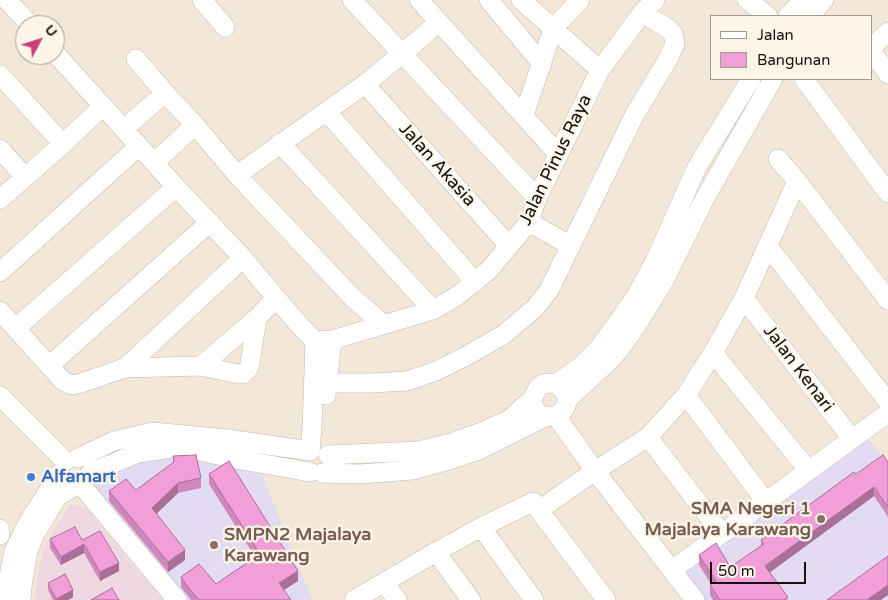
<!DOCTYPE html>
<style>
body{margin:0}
#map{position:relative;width:888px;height:600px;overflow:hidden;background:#f3e8d8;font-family:"Varela Round",sans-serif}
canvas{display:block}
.legend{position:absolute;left:710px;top:15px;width:162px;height:65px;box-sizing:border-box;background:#fef5e9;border:1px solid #a19a91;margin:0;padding:6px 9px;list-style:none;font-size:15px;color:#15110c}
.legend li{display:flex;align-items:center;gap:10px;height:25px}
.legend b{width:25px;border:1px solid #a19a91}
.north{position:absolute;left:15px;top:15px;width:50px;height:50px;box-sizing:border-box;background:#fef5e9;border:1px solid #a19a91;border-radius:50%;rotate:50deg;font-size:14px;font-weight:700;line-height:20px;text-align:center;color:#15110c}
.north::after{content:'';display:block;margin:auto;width:18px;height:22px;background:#cb427b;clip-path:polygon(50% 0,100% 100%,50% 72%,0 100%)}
.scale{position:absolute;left:710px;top:562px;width:96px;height:22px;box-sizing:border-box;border:2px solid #15110c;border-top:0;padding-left:6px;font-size:15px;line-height:18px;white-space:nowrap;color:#15110c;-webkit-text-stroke:4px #fef5e9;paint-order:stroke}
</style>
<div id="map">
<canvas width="888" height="600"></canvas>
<ul class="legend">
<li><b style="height:6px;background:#fff"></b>Jalan</li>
<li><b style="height:14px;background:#f19ed9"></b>Bangunan</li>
</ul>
<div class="north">U</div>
<div class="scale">50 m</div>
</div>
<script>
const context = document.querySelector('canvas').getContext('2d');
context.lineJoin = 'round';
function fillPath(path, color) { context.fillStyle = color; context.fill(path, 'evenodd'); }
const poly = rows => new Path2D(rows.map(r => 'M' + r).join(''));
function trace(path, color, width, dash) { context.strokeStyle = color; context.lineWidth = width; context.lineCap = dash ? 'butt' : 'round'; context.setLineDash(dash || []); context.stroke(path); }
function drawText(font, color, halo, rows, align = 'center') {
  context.font = font + ' "Varela Round",sans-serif'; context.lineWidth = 4.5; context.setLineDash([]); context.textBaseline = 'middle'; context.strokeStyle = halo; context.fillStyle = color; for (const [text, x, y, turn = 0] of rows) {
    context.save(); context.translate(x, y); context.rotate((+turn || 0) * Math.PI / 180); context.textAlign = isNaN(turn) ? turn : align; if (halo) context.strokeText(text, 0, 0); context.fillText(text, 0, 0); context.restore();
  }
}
const industrial = poly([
 [70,504,86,508,163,600,36,600,37,579,44,547]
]);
const education = poly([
 [867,436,888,464,888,600,701,600,681,573],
 [177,456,262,474,312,600,183,600,92,490,101,474,120,465]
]);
const minor = poly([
 [7,0,30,25],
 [202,0,225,27],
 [352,0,537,198],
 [419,0,558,154],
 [489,0,542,64],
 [521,0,600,70],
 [747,0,768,16],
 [788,16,803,0],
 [809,16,824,0],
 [872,47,888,32],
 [872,52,888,74],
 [55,53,176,187,243,258,276,298,302,328,315,341,332,340,433,310,457,296,489,270,529,222,537,198,600,70,642,13,655,0],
 [136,59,165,93,195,125,237,175,353,298,383,324],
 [0,75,63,144],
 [804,79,888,193],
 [365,84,509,246],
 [327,112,475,282],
 [524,115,553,29,580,0],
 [124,129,165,93],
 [280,143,433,310],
 [0,149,25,177],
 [778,159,797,181,888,300],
 [155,162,195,125],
 [237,175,365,84,402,54,439,22],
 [0,199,63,144,103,106],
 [529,222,571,246],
 [768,246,888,402],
 [0,272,139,146],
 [744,298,852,439],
 [0,311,63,381,72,385,81,383,125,368,201,366,238,374,243,374,249,368,250,363,257,318],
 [16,328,176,187],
 [713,353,809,471],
 [49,366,210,222],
 [201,366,257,318,276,298],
 [125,368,243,258],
 [327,383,373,383,407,381,436,371,468,355,503,335,535,308,549,290,635,114,668,59,675,44,673,34,669,29,642,13],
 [556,384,581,366,600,347,635,298,655,261,697,167,751,79],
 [326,395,332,340],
 [686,395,766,502],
 [0,396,65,461],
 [567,400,611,359,622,346,640,320,665,279,705,198,773,79],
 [556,416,595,471,695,600],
 [648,437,722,534],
 [328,455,418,451,451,443,479,433,509,420,532,399],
 [78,458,114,441,152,432,227,439,310,451,312,428,315,341],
 [90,473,138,453,172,448,196,450,236,459,310,472],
 [322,473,360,474,413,470,449,460,479,450,545,417,556,416,562,412,566,406,567,400,565,393,562,388,556,384,550,383,543,384,538,388,532,399,534,407,538,413,545,417],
 [82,486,177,600],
 [539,510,595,471,648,437,686,395,713,353,744,298,797,181],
 [481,527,534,600],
 [0,529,0,535],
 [436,552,471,600],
 [672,570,888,413],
 [385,583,397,600],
 [7,600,7,586,14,551,29,521,59,474],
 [21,600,22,587,28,551,35,534,58,496,72,488],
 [354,600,436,552,481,527,533,502,606,600]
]);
const wall = poly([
 [173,456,201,478,201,488,178,493,156,514,185,560,168,572,109,501,109,491,136,490,173,463],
 [888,462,888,517,874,496,770,572,788,600,713,600,710,595,710,585,711,584,699,565,699,555,730,567,761,546,761,540,856,474],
 [209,474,298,581,284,590,291,600,191,600,181,587,181,577,216,584,255,557,209,484],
 [50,539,82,540,119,571,100,581,84,553,61,565,50,548],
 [48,583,73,597,68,600,53,600,48,590]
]);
const shadedWall = poly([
 [178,483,178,493,152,518,152,508],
 [874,487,874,496,765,576,765,566],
 [84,544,84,553,61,565,61,557],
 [185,550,185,560,168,572,168,562],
 [119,563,119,571,100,581,100,572],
 [298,571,298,581,279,593,279,583],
 [888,585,888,595,881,600,867,600],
 [73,590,73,597,68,600,56,600]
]);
const building = poly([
 [196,455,201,478,178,483,152,508,185,550,168,562,109,491,126,479,136,490,174,462,173,456,196,455],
 [883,455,888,462,888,507,874,487,765,566,788,597,784,600,720,600,710,585,716,581,699,555,716,543,730,567,764,544,761,540,854,472,856,474,883,455],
 [229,461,298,571,279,583,291,600,199,600,187,586,181,577,199,564,216,584,260,554,209,474,229,461],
 [75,527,82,540,100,531,119,563,100,572,84,544,61,557,50,539,75,527],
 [888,556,888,585,867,600,827,600,888,556],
 [65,574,73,590,56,599,48,583,65,574],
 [112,588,119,600,91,600,112,588]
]);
const markers = [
 [31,477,5,"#3f7fe0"],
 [821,519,5,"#8d6e63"],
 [214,545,5,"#8d6e63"]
];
const streetNames = [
 ["Jalan Pinus Raya",556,160,-64],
 ["Jalan Akasia",437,165,48],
 ["Jalan Kenari",798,369,53]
];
const shopNames = [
 ["Alfamart",41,477]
];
const educationNames = [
 ["SMA Negeri 1",811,509],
 ["Majalaya Karawang",811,530],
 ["SMPN2 Majalaya",224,535,"left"],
 ["Karawang",224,556,"left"]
];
fillPath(industrial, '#f0d8e2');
fillPath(education, '#e3dbf1');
trace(minor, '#c4b9aa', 20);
trace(minor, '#fff', 19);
fillPath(wall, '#cf88bb');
fillPath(shadedWall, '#a96f98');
fillPath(building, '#f19ed9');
trace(building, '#a96f98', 1);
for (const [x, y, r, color] of markers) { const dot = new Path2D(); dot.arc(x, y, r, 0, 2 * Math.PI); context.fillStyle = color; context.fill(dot); trace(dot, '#fef5e9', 2); }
drawText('18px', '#15110c', '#fef5e9', streetNames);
drawText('bold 18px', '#366cbe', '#fef5e9', shopNames, 'left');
drawText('bold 18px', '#785e54', '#fef5e9', educationNames, 'right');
</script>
